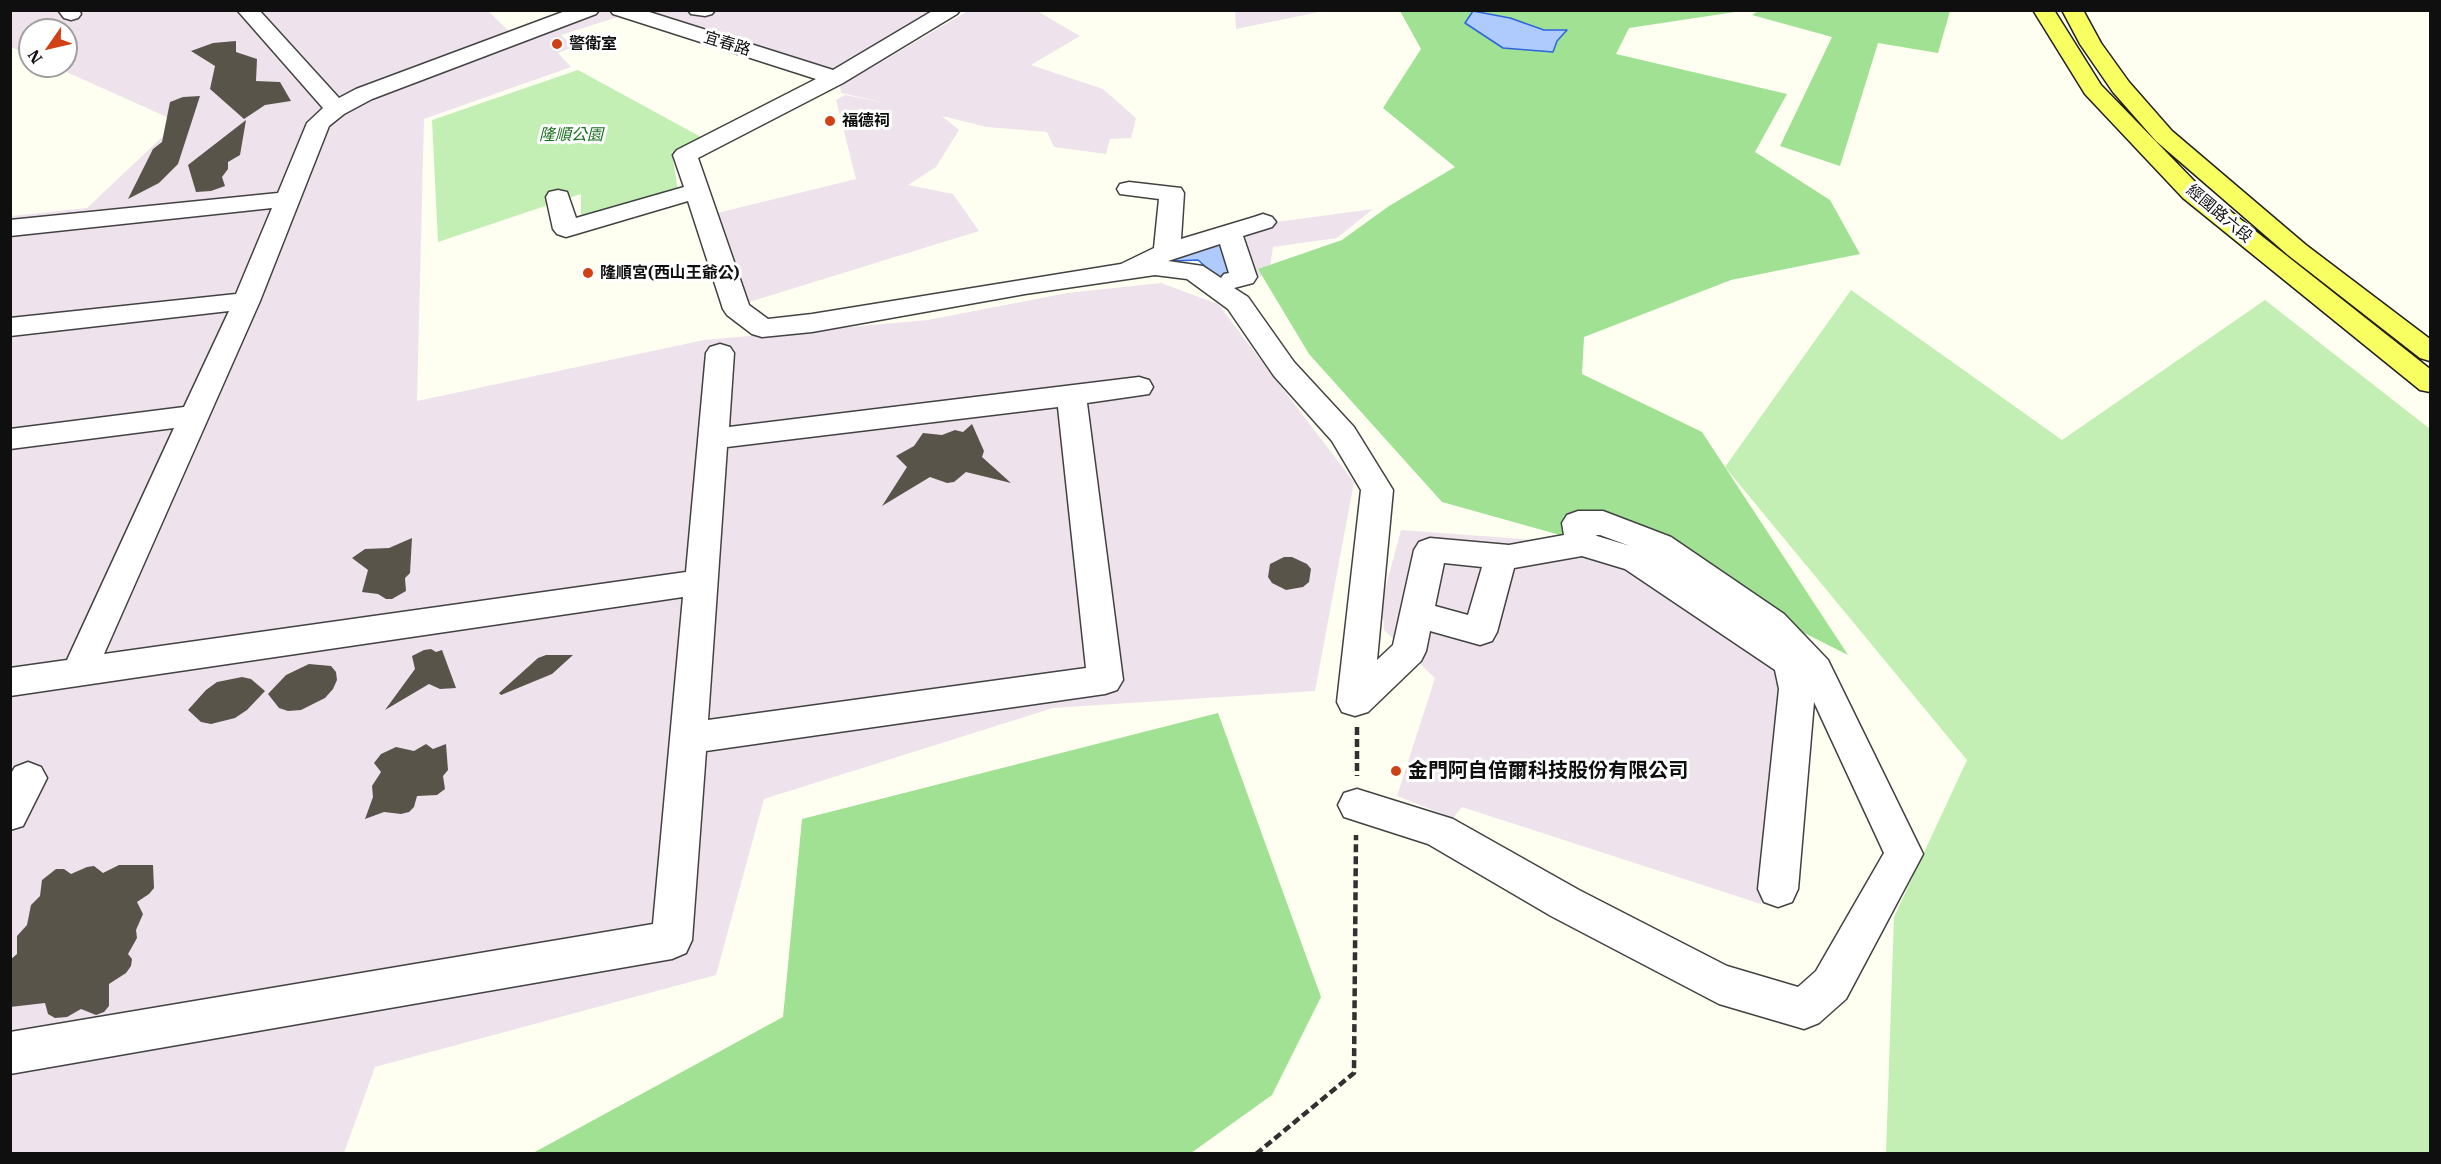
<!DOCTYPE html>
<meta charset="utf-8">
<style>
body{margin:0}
#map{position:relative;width:2441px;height:1164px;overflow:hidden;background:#fefff1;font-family:"IBM Plex Serif",serif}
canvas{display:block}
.frame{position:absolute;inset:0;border:12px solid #0f0f0f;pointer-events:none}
.north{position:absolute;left:18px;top:18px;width:60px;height:60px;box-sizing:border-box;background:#fff;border:2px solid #9f9f9f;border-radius:50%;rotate:236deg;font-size:16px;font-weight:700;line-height:24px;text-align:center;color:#0f0f0f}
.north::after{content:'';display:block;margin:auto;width:21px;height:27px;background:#d04216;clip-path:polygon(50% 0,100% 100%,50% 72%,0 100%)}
</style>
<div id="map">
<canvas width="2441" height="1164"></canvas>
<div class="frame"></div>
<div class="north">N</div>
</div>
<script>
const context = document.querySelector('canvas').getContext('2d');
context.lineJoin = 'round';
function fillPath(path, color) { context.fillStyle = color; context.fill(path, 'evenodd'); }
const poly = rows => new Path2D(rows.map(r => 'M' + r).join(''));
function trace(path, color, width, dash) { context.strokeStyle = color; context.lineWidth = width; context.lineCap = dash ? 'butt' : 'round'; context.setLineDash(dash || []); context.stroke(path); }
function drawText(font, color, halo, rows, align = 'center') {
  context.font = font + ' "IBM Plex Serif","Noto Sans TC",serif'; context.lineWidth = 6; context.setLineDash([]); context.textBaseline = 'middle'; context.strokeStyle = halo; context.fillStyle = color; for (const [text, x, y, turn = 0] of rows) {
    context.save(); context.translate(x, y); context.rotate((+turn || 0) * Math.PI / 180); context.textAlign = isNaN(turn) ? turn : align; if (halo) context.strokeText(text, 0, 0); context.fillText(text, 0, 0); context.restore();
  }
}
const industrial = poly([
 [11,10,487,10,509,31,564,11,942,11,833,72,637,11,561,35,574,47,558,53,571,67,424,119,417,401,704,340,928,320,1067,293,1161,283,1218,304,1354,482,1315,691,1053,708,764,799,716,975,375,1067,344,1153,11,1153,11,216,87,208,178,122,53,66,66,66,66,30,30,30,30,56,11,47],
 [1235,10,1324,10,1324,11,1236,29],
 [968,11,1037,11,1080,36,1031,65,1103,89,1136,118,1131,138,1110,139,1106,154,1054,147,1047,132,987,127,942,116,959,130,936,167,908,185,953,194,979,231,746,303,713,214,856,179,836,100,845,95,886,103,841,93,840,86],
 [1373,209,1337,238,1273,247,1269,272,1233,288,1218,278,1236,271,1225,227,1264,215,1276,222],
 [1401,530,1550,541,1628,567,1780,670,1761,904,1462,807,1453,818,1397,796,1435,678,1384,630,1382,601]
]);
const green = poly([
 [578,70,701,137,672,153,679,197,581,225,581,194,438,242,432,120],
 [1851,290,2062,440,2265,300,2430,429,2430,1153,1886,1153,1894,917,1967,760,1725,467]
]);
const forest = poly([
 [1722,10,1735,12,1629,28,1616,54,1787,94,1755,152,1830,200,1860,254,1731,280,1584,337,1582,374,1702,432,1848,655,1671,566,1442,502,1309,354,1258,269,1342,240,1389,206,1455,167,1383,108,1421,49,1400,11],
 [1758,11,1758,10,1950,11,1938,53,1878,43,1840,166,1780,146,1832,37,1752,15],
 [1218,713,1321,997,1272,1095,1191,1153,533,1153,783,1017,802,819]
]);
const water = poly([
 [1473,11,1510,18,1544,30,1567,30,1557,41,1553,52,1503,48,1465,23,1473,11],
 [1219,242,1236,271,1218,278,1198,260,1173,261,1169,259,1219,242]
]);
const building = poly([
 [236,41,236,52,257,59,256,81,280,82,291,101,265,105,244,119,210,89,215,66,191,51,213,43],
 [200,96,178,164,159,183,128,199,153,149,162,142,170,102,183,97],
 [246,120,240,155,228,162,228,169,222,177,225,186,211,191,196,192,188,165],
 [972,424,984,451,982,457,1011,483,966,472,954,482,947,483,930,477,882,506,907,467,896,456,914,446,923,433,942,435,955,430,963,432],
 [412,538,410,573,405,578,406,591,392,599,386,599,378,594,362,592,368,570,352,558,365,549,389,548],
 [1284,557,1292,557,1307,564,1311,569,1309,582,1303,587,1286,590,1272,583,1268,577,1270,564],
 [431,649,436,652,442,650,456,688,440,689,429,684,385,710,415,669,412,656,424,650],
 [546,655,573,655,552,674,501,695,499,693,538,658],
 [309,664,331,666,336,672,337,680,333,689,325,698,301,710,288,711,279,708,268,694,286,675],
 [242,677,251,679,265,691,247,710,235,718,211,724,201,722,188,710,206,690,217,682],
 [426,744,433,749,446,744,448,770,443,776,445,789,437,795,417,796,414,807,409,812,401,814,384,812,365,819,373,797,372,786,381,772,374,763,381,754,396,747,414,751],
 [119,865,153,865,154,888,149,894,137,902,143,914,136,930,137,938,128,954,132,959,131,966,126,973,109,984,109,1006,104,1012,96,1015,81,1009,67,1017,55,1018,48,1014,45,1003,10,1007,10,960,17,954,17,936,27,925,31,905,40,896,42,880,56,869,64,869,71,874,87,867,94,866,103,873]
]);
const path = poly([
 [1357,727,1357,776],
 [1256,1154,1354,1073,1356,835]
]);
const minor = poly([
 [58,10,79,10,81,14,78,18,71,20,64,18,58,10],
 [237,10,259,10,339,98,356,89,568,10,599,10,596,14,372,99,344,114,329,126,260,301,104,654,686,572,706,353,710,347,720,344,730,347,734,353,729,427,1139,377,1149,380,1153,387,1149,394,1087,403,1123,680,1117,690,1105,694,706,751,692,940,686,953,672,959,10,1074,10,1032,653,924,683,597,10,696,10,668,67,660,174,428,10,449,10,429,184,407,229,311,10,336,10,318,236,294,272,208,10,236,10,220,278,193,307,123,323,108,237,10],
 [1058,407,1086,668,708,720,727,447,1058,407],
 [610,10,643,10,833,70,934,10,960,10,957,14,843,83,698,158,749,305,768,319,812,314,1121,264,1154,248,1159,199,1120,194,1117,189,1120,184,1129,182,1181,188,1184,193,1181,239,1254,217,1263,214,1272,217,1276,222,1272,227,1243,236,1257,277,1253,283,1234,288,1248,297,1294,362,1354,427,1393,490,1377,660,1393,645,1414,550,1419,542,1430,538,1509,545,1564,535,1562,523,1567,515,1578,511,1603,511,1671,537,1784,614,1828,660,1923,854,1846,999,1819,1023,1804,1029,1719,1004,1551,916,1428,844,1344,817,1338,805,1344,793,1357,789,1453,819,1579,890,1727,966,1798,987,1816,971,1884,853,1814,702,1798,889,1792,902,1778,907,1764,902,1758,889,1779,689,1775,670,1625,569,1582,556,1514,568,1497,632,1492,641,1480,645,1430,631,1426,651,1421,661,1368,712,1355,716,1342,712,1337,702,1361,490,1332,441,1274,376,1228,309,1187,279,1155,275,1025,294,812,332,762,337,752,334,727,315,723,309,688,201,566,237,557,234,553,229,546,197,549,192,558,190,567,192,576,218,684,187,673,155,677,150,816,79,613,14,610,10],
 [1220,244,1229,273,1224,274,1221,278,1203,266,1168,261,1220,244],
 [1596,535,1600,535,1630,546,1597,536,1596,535],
 [1444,563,1482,567,1468,615,1435,606,1444,563],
 [688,10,715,10,712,14,705,16,691,14,688,10],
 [28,762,41,767,47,778,23,826,10,830,10,775,15,767,28,762]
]);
const major = poly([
 [2033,10,2054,10,2101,85,2201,188,2430,369,2430,392,2420,390,2183,198,2085,94,2033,10],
 [2062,10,2083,10,2101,43,2129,82,2172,131,2306,245,2430,339,2430,361,2420,358,2288,255,2156,141,2113,92,2080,44,2062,10]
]);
const markers = [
 [557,44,6,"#d04216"],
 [830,121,6,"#d04216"],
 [588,273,6,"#d04216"],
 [1396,771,6,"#d04216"]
];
const farPoinames = [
 ["警衛室",569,44],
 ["福德祠",842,121],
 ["隆順宮(西山王爺公)",600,273]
];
const farStreetnames = [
 ["宜春路",727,44,17],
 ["經國路六段",2219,214,40]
];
const farParknames = [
 ["隆順公園",571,135]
];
const poiNames = [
 ["金門阿自倍爾科技股份有限公司",1408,771]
];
fillPath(industrial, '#eee3ec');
fillPath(green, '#c3efb5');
fillPath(forest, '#a0e193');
fillPath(water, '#afcafd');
trace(water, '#2d65dd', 1.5);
fillPath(building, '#59544a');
trace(minor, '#424242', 3);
trace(major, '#202020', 3);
trace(path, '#313131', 4.5, [8, 4]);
fillPath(minor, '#fff');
fillPath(major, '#f8ff61');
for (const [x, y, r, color] of markers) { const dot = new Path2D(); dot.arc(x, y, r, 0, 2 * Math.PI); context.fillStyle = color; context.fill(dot); trace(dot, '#fff', 2); }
drawText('bold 16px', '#0f0f0f', '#fff', farPoinames, 'left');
drawText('16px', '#0f0f0f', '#fff', farStreetnames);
drawText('italic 16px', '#176f1e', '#fff', farParknames);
drawText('bold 20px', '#0f0f0f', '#fff', poiNames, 'left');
</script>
